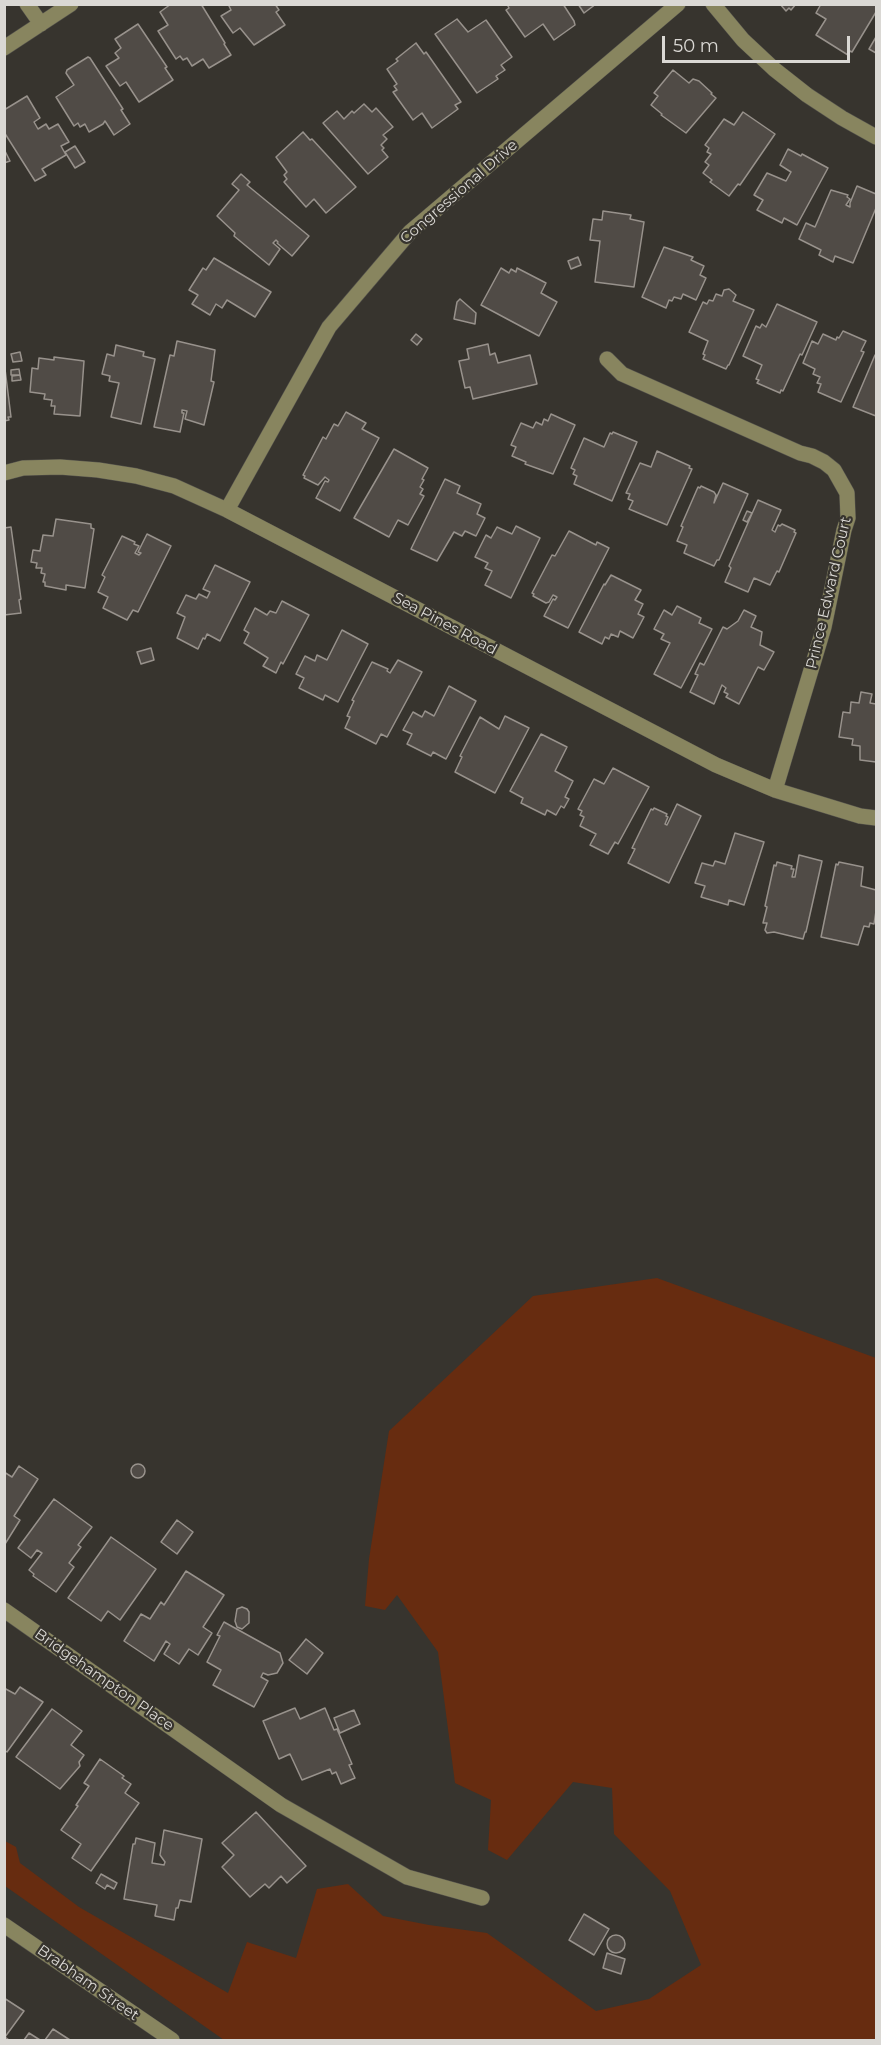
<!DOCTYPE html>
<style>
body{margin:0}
#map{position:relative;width:881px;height:2045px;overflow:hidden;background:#37342e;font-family:Montserrat,sans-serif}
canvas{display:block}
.frame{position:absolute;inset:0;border:6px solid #dad8d4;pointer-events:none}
.scale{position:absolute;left:662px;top:36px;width:188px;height:27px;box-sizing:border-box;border:3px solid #dad8d4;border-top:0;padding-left:8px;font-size:18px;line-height:21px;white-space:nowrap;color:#dad8d4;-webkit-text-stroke:4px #37342e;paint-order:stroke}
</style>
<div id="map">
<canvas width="881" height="2045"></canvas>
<div class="frame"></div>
<div class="scale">50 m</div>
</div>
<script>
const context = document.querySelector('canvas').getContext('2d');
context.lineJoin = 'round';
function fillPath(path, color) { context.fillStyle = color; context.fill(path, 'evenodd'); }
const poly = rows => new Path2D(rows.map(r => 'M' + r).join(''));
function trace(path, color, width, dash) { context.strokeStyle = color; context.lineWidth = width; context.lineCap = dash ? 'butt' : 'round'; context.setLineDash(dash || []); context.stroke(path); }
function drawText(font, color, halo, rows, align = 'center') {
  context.font = font + ' Montserrat,sans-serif'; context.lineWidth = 4.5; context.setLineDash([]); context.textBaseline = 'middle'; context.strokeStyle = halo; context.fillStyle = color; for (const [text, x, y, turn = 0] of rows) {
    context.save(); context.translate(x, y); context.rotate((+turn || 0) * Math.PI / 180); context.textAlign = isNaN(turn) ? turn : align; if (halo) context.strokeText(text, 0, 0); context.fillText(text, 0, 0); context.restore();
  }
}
const green = poly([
 [657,1278,876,1358,876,2040,224,2040,5,1886,5,1841,16,1847,20,1863,79,1907,228,1993,247,1942,296,1958,317,1889,348,1884,383,1916,429,1925,487,1933,596,2011,649,1999,701,1965,670,1891,614,1834,612,1788,573,1782,507,1860,488,1850,491,1800,455,1783,438,1652,397,1595,385,1610,365,1606,369,1559,389,1431,533,1296]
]);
const building = poly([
 [171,4,201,4,225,43,224,44,231,55,209,68,203,59,192,66,187,58,183,60,180,56,176,59,158,31,168,25,160,12,171,4],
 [228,4,275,4,279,10,276,12,285,25,254,45,240,28,233,33,221,16,231,10,228,4],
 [563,4,574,21,575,25,554,40,543,24,525,37,506,10,509,8,507,4,563,4],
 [578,4,596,4,584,13,578,4],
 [780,4,796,4,791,10,789,8,786,11,780,4],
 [821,4,876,4,876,12,852,52,850,51,848,55,816,35,826,19,816,13,821,4],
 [457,19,468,32,486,20,512,57,501,65,505,70,496,76,498,79,477,93,435,34,457,19],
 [138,24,167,67,165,68,173,80,139,102,126,82,120,86,106,66,119,58,115,53,121,48,115,39,138,24],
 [876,37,876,53,869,49,876,37],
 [416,43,424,54,426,52,461,102,455,105,458,109,432,128,422,113,413,120,393,92,397,90,394,86,397,84,387,69,398,61,396,59,416,43],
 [88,57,90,58,123,109,121,110,130,124,114,135,105,121,103,124,89,132,85,124,80,127,78,123,74,126,56,97,74,85,66,73,67,70,88,57],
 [673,70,689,83,693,79,699,81,712,93,711,94,716,98,686,133,661,115,662,114,651,105,658,96,654,93,673,70],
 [27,96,40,118,34,122,38,129,46,124,49,129,58,124,69,142,61,146,66,155,42,169,46,175,35,181,4,132,4,110,27,96],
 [364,104,372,112,376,108,393,127,383,135,387,139,381,145,384,148,382,150,388,157,368,174,323,123,337,111,344,119,352,111,354,113,364,104],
 [743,112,775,134,740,185,738,184,729,196,710,182,712,180,703,173,709,165,705,162,711,154,707,152,709,148,705,145,724,119,734,125,743,112],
 [303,132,310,140,312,139,356,187,326,213,314,199,306,207,284,182,287,179,284,175,287,172,276,157,303,132],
 [75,146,85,162,75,168,65,152,75,146],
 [4,149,10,161,4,163,4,149],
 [788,149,801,156,802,154,828,168,797,225,784,218,782,223,757,210,763,200,754,195,767,173,786,181,791,172,780,165,788,149],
 [241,174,250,182,247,185,309,236,292,256,277,243,278,242,276,240,273,243,280,249,269,265,234,236,235,233,217,216,239,190,232,184,241,174],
 [857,186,876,194,876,208,853,263,835,256,833,262,819,255,821,250,799,239,806,223,815,227,831,190,848,195,847,197,850,199,846,205,850,207,850,203,857,186],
 [603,211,631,215,630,219,644,222,634,287,595,282,600,241,590,240,593,219,602,220,603,211],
 [664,247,693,257,691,260,704,266,700,275,706,278,696,300,683,294,681,299,674,297,672,301,669,300,666,308,642,297,664,247],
 [578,257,581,265,571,269,568,261,578,257],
 [214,258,271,292,255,317,227,300,222,308,216,304,210,315,192,304,198,295,189,290,203,268,206,270,214,258],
 [501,268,509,273,511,269,516,272,517,268,546,283,541,293,557,302,539,336,481,305,501,268],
 [729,289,736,295,733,301,754,310,729,365,728,365,726,369,703,359,705,355,703,354,708,341,689,332,703,302,707,304,709,300,713,301,716,294,722,296,724,290,729,289],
 [460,299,476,313,475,324,454,319,457,302,460,299],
 [777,304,817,322,802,355,800,354,783,391,781,390,780,393,757,383,759,380,756,379,762,365,743,356,756,326,760,328,762,324,766,327,777,304],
 [843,331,866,341,861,351,864,352,841,402,818,392,821,384,817,383,820,377,813,374,815,369,803,363,812,341,818,344,823,334,836,340,837,337,839,338,843,331],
 [416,334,422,339,417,345,411,340,416,334],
 [177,341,215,350,211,381,214,382,204,425,185,419,187,411,182,410,182,413,184,413,180,432,154,427,170,355,174,356,177,341],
 [488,344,490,355,495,353,498,363,530,355,537,384,473,399,470,387,465,388,459,361,469,359,467,349,488,344],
 [116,345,144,352,143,356,155,359,141,424,111,417,119,383,109,381,110,376,102,374,107,354,114,356,116,345],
 [20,352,22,361,13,362,11,354,20,352],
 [875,355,876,356,876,416,853,407,875,355],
 [54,357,84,361,80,416,54,414,55,406,51,406,52,400,44,399,45,394,30,392,32,368,38,369,39,358,54,360,54,357],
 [4,361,11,417,8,417,9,420,4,421,4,361],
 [19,369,20,375,11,375,11,370,19,369],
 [20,375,21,380,12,381,12,376,20,375],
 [346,412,366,423,362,429,379,438,340,511,316,498,325,481,328,482,329,480,325,477,318,485,304,478,305,476,303,475,323,437,326,439,334,424,338,426,346,412],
 [551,414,575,425,553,474,525,464,526,462,512,456,516,447,511,445,521,423,533,428,536,422,542,425,544,419,548,421,551,414],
 [613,432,637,442,612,501,574,484,577,476,573,474,575,470,571,468,584,438,604,447,610,433,612,434,613,432],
 [394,449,428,468,422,479,424,480,420,487,423,489,420,494,424,496,408,525,398,520,389,537,354,518,394,449],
 [657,451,690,466,689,468,692,469,667,525,629,509,633,501,628,499,630,494,626,493,640,463,651,467,657,451],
 [445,479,460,486,457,493,481,504,477,514,485,518,476,536,465,531,462,536,454,532,437,561,411,549,445,479],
 [723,483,748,494,719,560,717,560,714,566,684,553,687,545,677,541,683,527,681,526,698,487,700,488,701,486,714,492,716,495,714,503,723,483],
 [758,500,781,510,772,530,775,532,778,525,780,526,782,524,795,530,794,532,796,533,779,572,777,571,770,585,754,578,748,592,725,582,731,568,729,566,758,500],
 [747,511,752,513,747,522,743,520,747,511],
 [56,519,91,524,91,528,94,529,85,588,66,585,66,590,45,586,45,582,43,582,45,574,41,573,42,568,36,568,37,563,31,562,33,550,40,551,43,535,53,536,56,519],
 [516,526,540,538,511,598,485,585,492,571,485,568,488,563,475,557,486,535,491,538,497,527,512,534,516,526],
 [11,527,21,599,19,600,21,613,4,615,4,528,11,527],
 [569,531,596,545,597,542,609,548,568,628,544,616,553,599,555,600,557,597,553,595,549,602,546,603,533,596,534,594,532,593,552,555,555,556,569,531],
 [147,534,171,546,138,612,133,610,127,620,103,608,108,597,98,592,105,577,102,575,122,536,135,542,134,544,139,546,135,553,139,555,141,553,138,552,147,534],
 [215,565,250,582,220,641,207,634,205,639,203,638,198,649,177,638,185,617,177,613,186,595,196,599,199,594,207,598,210,592,203,589,215,565],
 [611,575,641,590,635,600,643,604,638,614,644,617,633,638,620,631,618,637,611,634,609,639,605,637,602,644,579,632,604,584,605,585,611,575],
 [282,601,309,615,283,664,281,662,276,673,263,666,268,658,244,643,249,633,244,630,255,608,267,615,270,611,276,613,282,601],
 [677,606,701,618,699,623,712,629,681,688,654,674,670,643,661,639,664,634,654,629,664,610,672,615,677,606],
 [744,610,756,616,751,627,762,632,760,645,774,652,764,670,758,667,739,704,726,697,728,694,724,692,726,688,722,685,714,704,690,692,698,675,695,674,700,663,704,665,723,627,727,629,738,621,744,610],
 [342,630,368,644,338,702,325,695,323,700,299,688,304,678,296,674,305,656,315,661,317,655,327,660,342,630],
 [151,648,154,660,141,664,137,652,151,648],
 [398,660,422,672,387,737,381,734,376,744,345,728,350,717,347,716,354,701,352,700,372,662,388,669,387,671,390,673,398,660],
 [449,686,476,701,446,759,433,752,431,756,407,744,412,734,403,730,413,712,422,717,425,711,434,716,449,686],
 [861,692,872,694,870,703,876,704,876,762,860,760,860,746,852,745,853,739,839,737,843,712,850,713,851,702,859,703,861,692],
 [505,716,529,728,495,793,455,772,462,757,460,756,480,717,499,729,505,716],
 [541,734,567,747,555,771,573,781,565,797,569,799,564,808,561,806,556,815,547,810,545,815,521,803,523,798,510,791,541,734],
 [613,768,649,787,618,844,615,842,608,854,590,845,596,834,580,826,584,817,580,815,582,811,578,809,594,779,604,784,613,768],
 [677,804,701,816,669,883,628,863,635,849,632,848,651,809,653,810,654,808,667,814,666,816,668,817,665,824,667,825,677,804],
 [735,833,764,842,744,905,729,900,728,905,701,897,705,886,695,883,702,863,713,866,715,861,725,864,735,833],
 [799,855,822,861,806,932,805,932,803,939,774,932,767,933,765,930,767,923,763,923,767,907,765,906,774,865,776,866,777,862,792,866,791,869,794,869,792,877,795,877,799,855],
 [839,862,863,867,861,886,876,890,876,911,874,924,870,923,869,927,864,926,858,945,821,937,836,864,838,865,839,862],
 '131 1471a7 7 0 1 1 14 0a7 7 0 1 1-14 0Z',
 [19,1466,38,1479,14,1516,20,1520,5,1544,4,1472,12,1477,19,1466],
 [54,1499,92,1527,78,1545,81,1547,69,1563,74,1567,56,1592,33,1576,34,1574,29,1570,42,1553,37,1550,31,1558,18,1548,54,1499],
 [177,1520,193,1532,177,1554,161,1542,177,1520],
 [111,1537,156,1569,120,1620,108,1611,101,1621,68,1598,111,1537],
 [186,1571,224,1595,203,1627,212,1633,198,1655,189,1649,179,1664,164,1654,170,1644,166,1641,154,1661,124,1641,141,1614,150,1619,161,1602,164,1605,186,1571],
 [242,1607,247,1609,249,1612,249,1623,242,1629,237,1627,235,1621,237,1609,242,1607],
 [224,1622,280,1653,283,1663,277,1673,268,1675,263,1673,261,1677,268,1681,254,1707,213,1685,221,1670,207,1662,220,1636,217,1635,224,1622],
 [306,1639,323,1653,307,1674,289,1660,306,1639],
 [20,1687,43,1702,7,1752,4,1750,4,1688,15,1694,20,1687],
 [295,1708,300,1719,325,1708,334,1730,337,1729,352,1764,349,1765,355,1778,341,1784,336,1772,332,1774,330,1769,302,1780,290,1754,279,1759,263,1721,295,1708],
 [52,1709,82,1731,71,1745,84,1755,79,1762,80,1766,60,1789,16,1757,52,1709],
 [354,1710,360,1724,340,1733,334,1718,354,1710],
 [100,1759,124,1776,122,1778,131,1784,125,1793,139,1803,91,1871,72,1858,81,1844,61,1830,78,1806,76,1805,89,1786,84,1783,100,1759],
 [256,1812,306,1866,287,1883,281,1876,269,1888,265,1884,250,1897,222,1867,234,1855,222,1843,256,1812],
 [164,1830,202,1839,191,1902,180,1900,178,1908,176,1908,174,1920,155,1916,157,1905,124,1899,133,1844,135,1844,136,1838,155,1843,152,1863,164,1865,165,1862,160,1855,164,1830],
 [101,1874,117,1883,114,1889,107,1885,105,1889,96,1883,101,1874],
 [584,1914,609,1929,594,1955,569,1940,584,1914],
 '607 1944a9 9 0 1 1 18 0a9 9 0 1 1-18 0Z',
 [607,1953,625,1959,621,1974,603,1968,607,1953],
 [4,1998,24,2011,5,2037,9,2040,4,2040,4,1998],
 [53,2029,70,2040,45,2040,53,2029],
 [29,2033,40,2040,24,2040,29,2033]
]);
const minor = poly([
 [27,4,41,24],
 [713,4,743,40,774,69,807,95,842,118,876,137],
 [4,48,71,4],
 [607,359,622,374,800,453,812,456,824,462,834,470,847,493,848,518,844,530,824,627,775,790],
 [4,473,23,468,60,467,98,470,136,476,174,486,227,510,716,765,775,790,860,816,876,818],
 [227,510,329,327,410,232,678,4],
 [4,1610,281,1805,407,1877,482,1898],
 [4,1925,172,2040]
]);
const streetNames = [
 ["Congressional Drive",459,192,-41],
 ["Prince Edward Court",829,593,-77],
 ["Sea Pines Road",445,624,28],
 ["Bridgehampton Place",104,1680,35],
 ["Brabham Street",88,1983,35]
];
fillPath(green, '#672c10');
fillPath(building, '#504b46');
trace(building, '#98928c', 1.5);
trace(minor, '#54524c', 16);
trace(minor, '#88855f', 15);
drawText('15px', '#dad8d4', '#37342e', streetNames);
</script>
